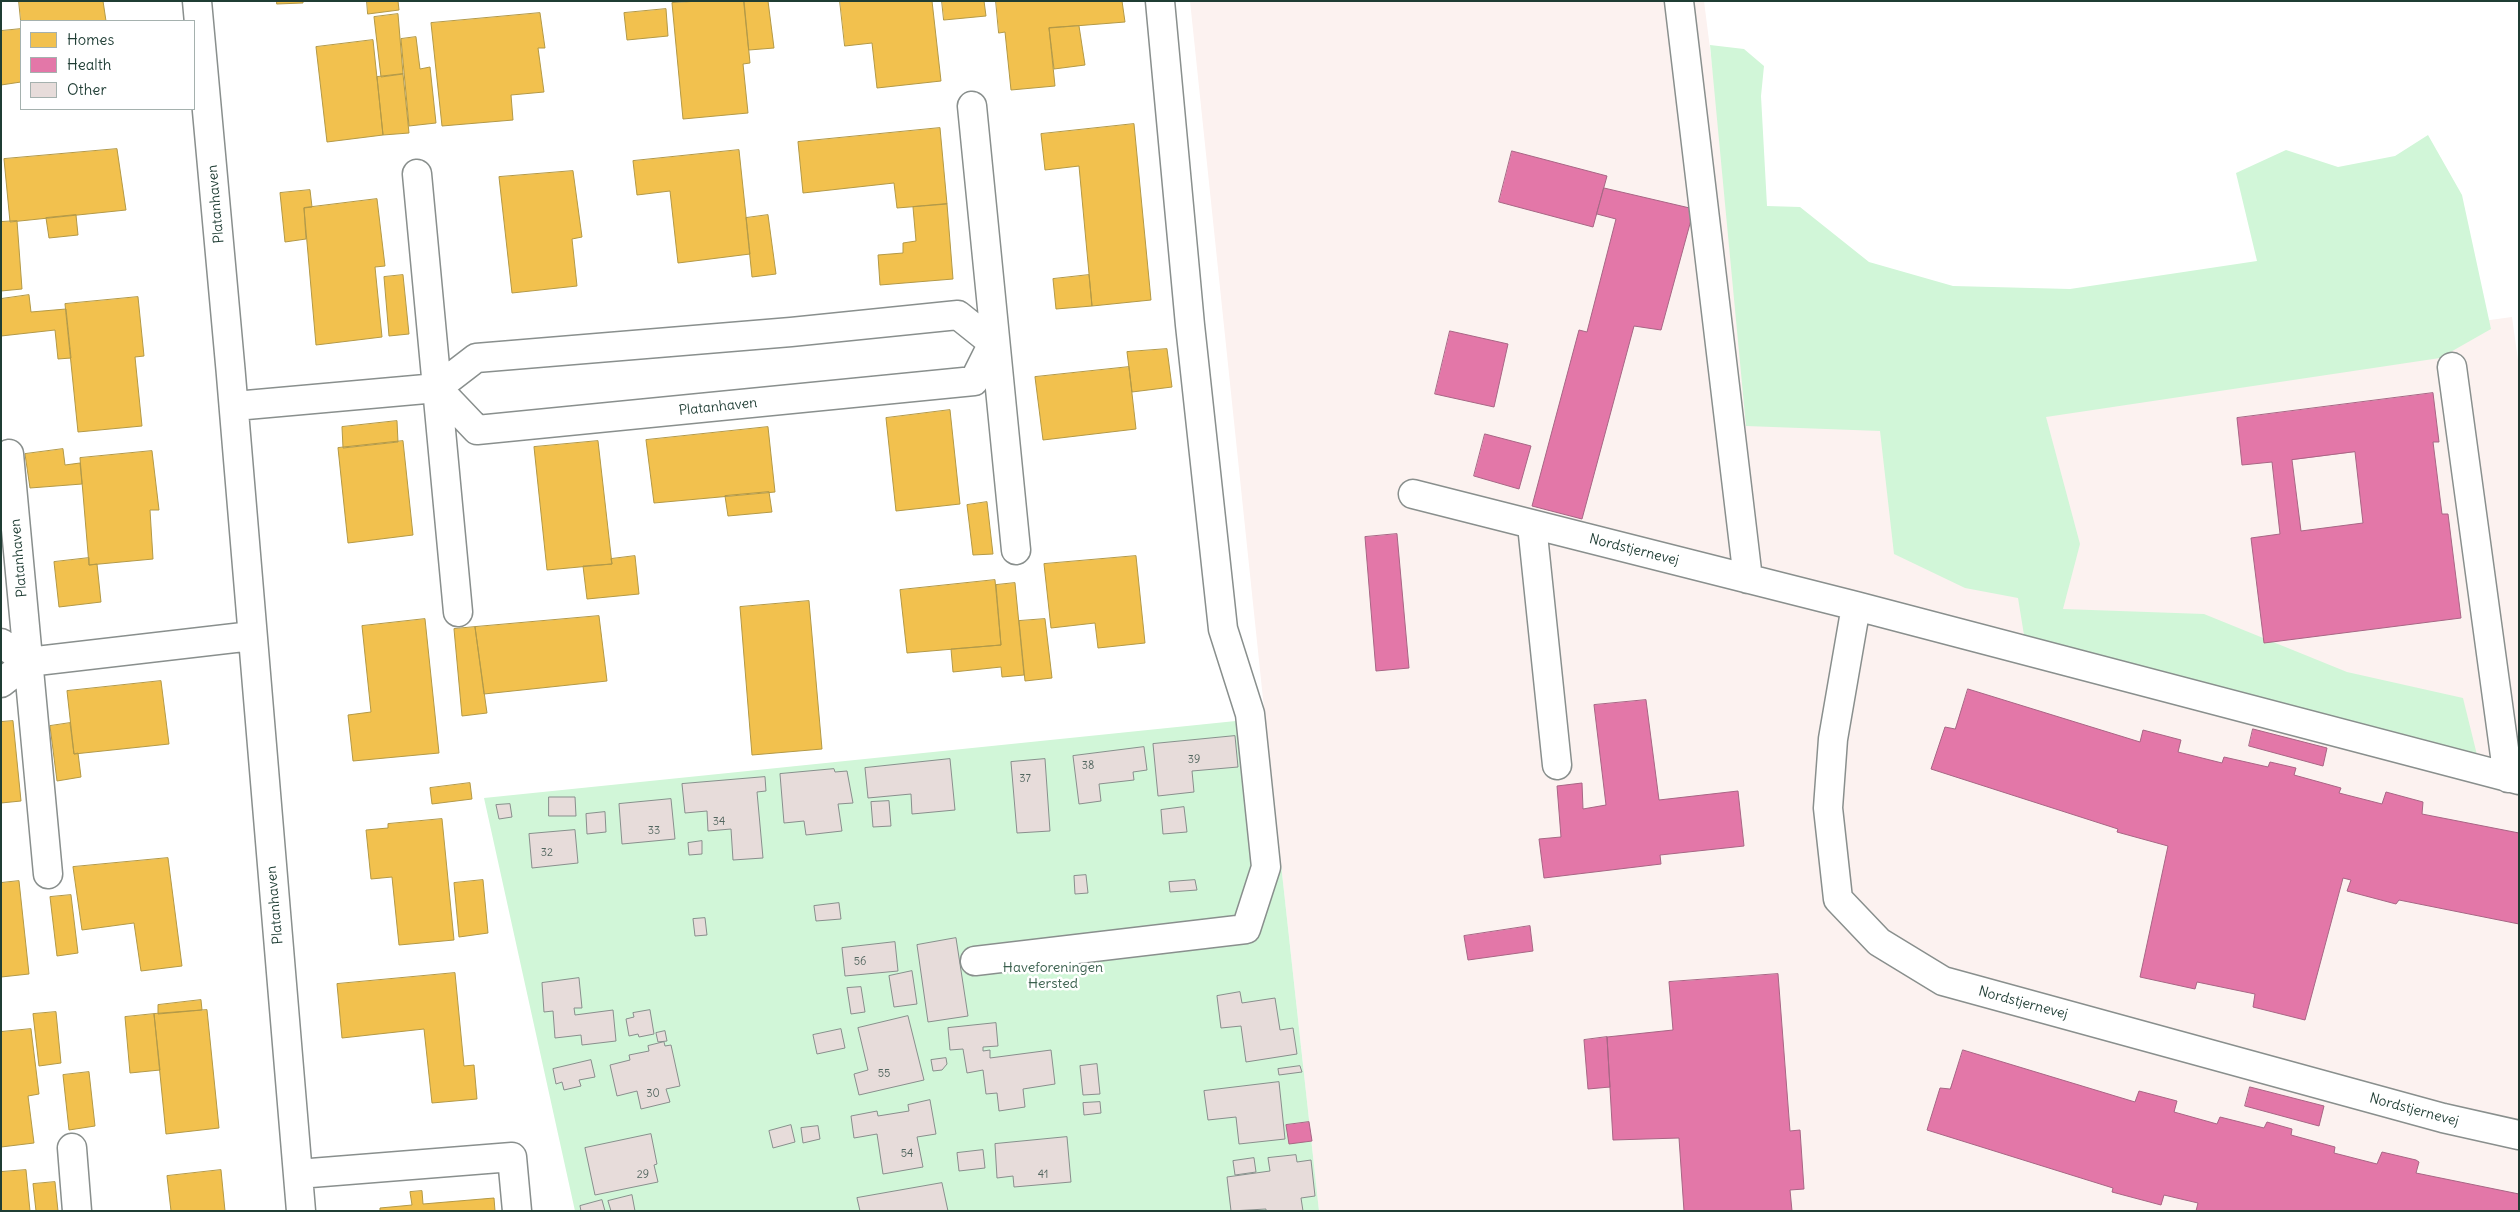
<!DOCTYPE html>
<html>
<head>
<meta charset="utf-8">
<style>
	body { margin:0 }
	#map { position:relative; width:2520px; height:1212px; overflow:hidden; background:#fff; font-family:Delius,sans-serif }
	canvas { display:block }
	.frame { position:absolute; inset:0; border:2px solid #1f3d34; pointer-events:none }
	.legend { position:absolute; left:20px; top:20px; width:175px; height:90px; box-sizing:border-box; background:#fff; border:1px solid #a5b1ae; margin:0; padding:6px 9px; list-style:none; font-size:15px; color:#1f3d34 }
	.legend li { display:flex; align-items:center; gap:10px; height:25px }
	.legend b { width:25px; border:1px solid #a5b1ae }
</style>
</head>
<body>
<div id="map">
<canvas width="2520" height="1212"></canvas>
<div class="frame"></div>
<ul class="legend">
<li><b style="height:14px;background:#f2c14e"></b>Homes</li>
<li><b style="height:14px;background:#e377a8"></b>Health</li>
<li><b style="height:14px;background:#e7dcda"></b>Other</li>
</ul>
</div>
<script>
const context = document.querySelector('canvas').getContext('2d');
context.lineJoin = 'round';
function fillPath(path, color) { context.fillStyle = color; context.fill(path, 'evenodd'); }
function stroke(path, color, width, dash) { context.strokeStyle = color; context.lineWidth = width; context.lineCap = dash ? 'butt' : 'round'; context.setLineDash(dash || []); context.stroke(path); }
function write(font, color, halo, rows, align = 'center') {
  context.font = font + ' Delius,sans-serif'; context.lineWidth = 5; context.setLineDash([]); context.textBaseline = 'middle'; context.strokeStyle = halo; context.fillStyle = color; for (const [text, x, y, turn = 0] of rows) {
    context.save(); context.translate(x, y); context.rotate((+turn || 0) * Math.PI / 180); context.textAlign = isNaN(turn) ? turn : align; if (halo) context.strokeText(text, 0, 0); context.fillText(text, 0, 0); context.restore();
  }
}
const built = new Path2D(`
	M1190,1H1704L1757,419L2512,317L2519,367V1211H1319L1265,718Z`);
const green = new Path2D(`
	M1710,45L1744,49L1764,66L1761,96L1767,206L1800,207L1869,262L1953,286L2070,289L2257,261L2236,173L2286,150L2338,167L2395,156L2428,135L2462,195L2491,329L2440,358L2046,417L2080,544L2063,609L2204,614L2347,672L2463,698L2477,755L2024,635L2018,598L1965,588L1894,554L1880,431L1746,426Z
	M1265,718L1319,1211H575L484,798Z`);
const homes = new Path2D(`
	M19,1H103L106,21H21Z
	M277,1H303V3L277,4Z
	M367,1H398L399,10L368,14Z
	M700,1H744L750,63L743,64L748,113L683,119L672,3Z
	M744,1H768L774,48L749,50Z
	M840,1H932L941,81L877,88L872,43L845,46Z
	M942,1H984L986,16L944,20Z
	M996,1H1122L1125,22L1049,28L1055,86L1011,90L1005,32L999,33Z
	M666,9L668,36L627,40L624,13Z
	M540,13L545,48H538L544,92L511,95L513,120L442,126L431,23Z
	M398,14L403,74L381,77L374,17Z
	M1079,26L1085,65L1054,69L1049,28Z
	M21,29V82L1,85V31Z
	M416,37L420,69L430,67L436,123L409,126L401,39Z
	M373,40L383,135L327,142L316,47Z
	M403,74L409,133L383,135L377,77Z
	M1134,124L1151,300L1092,306L1079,166L1045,170L1041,134Z
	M940,128L947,204L897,208L894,183L803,193L798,142Z
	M117,149L126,210L10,222L4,159Z
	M739,150L750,254L678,263L670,191L637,195L633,161Z
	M573,171L582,237L572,239L577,286L512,293L499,177Z
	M310,190L312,207L304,208L306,239L285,242L280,193Z
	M377,199L385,266L375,267L382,337L316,345L304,208Z
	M947,204L953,279L880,285L878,255L903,253V243L916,241L913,207Z
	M76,215L78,235L49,238L46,218Z
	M768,215L776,274L752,277L746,218Z
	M17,221L22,289L1,291V222Z
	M403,275L409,334L389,336L384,277Z
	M1089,275L1092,306L1056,309L1053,279Z
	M29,295L31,312L66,309L71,358L58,359L55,330L1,336V299Z
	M138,297L144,356L135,357L142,426L78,432L65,304Z
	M1167,349L1172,387L1132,392L1127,352Z
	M1129,367L1136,429L1043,440L1035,377Z
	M950,410L960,504L896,511L886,418Z
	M397,421L398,442L343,448L342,427Z
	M768,427L775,492L654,503L646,440Z
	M403,441L413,535L348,543L338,448Z
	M598,441L612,564L547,570L534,447Z
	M63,449L65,465L80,463L82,484L30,488L25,454Z
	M152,451L159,510H150L153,559L89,565L80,458Z
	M769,492L772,512L728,516L725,496Z
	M987,502L993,554L973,555L967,505Z
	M635,556L639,594L587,599L583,566L612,564L611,559Z
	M1136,556L1145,643L1098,648L1095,623L1051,628L1044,564Z
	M89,558V565L97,564L101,602L59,607L54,562Z
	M995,580L1001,645L907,653L900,590Z
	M1015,583L1024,675L1002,677L1001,667L953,672L951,649L1001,645L996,585Z
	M809,601L822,749L752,755L740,607Z
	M599,616L607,681L484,694L475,627Z
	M425,619L439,753L353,761L348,715L371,712L362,626Z
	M1045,619L1052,678L1025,681L1019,621Z
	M475,627L487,713L462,716L454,629Z
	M161,681L169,744L74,754L67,691Z
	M13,721L21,801L1,803V722Z
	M70,723L74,754L78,753L81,777L57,781L50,726Z
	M470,783L472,799L432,804L430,788Z
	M442,819L454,940L399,945L392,877L371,879L366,830L388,828V824Z
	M168,858L182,966L141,971L134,923L82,930L73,867Z
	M483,880L488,933L459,937L454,883Z
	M19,881L29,974L1,977V883Z
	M71,895L78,953L57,956L50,897Z
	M455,973L464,1066L474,1065L477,1099L432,1103L424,1029L342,1038L337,984Z
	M201,1000L202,1010L158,1014V1005Z
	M207,1010L219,1128L166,1134L154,1014Z
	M56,1012L61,1063L39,1066L33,1014Z
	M154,1014L160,1070L130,1073L125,1017Z
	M31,1029L39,1094L28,1096L34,1143L1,1147V1032Z
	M89,1072L95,1126L69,1130L63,1075Z
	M26,1170L30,1211H1V1172Z
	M221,1170L225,1211H171L167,1176Z
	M55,1182L58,1211H36L33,1184Z
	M422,1191L423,1204L494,1198L495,1211H380V1208L412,1205L410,1192Z`);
const health = new Path2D(`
	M1512,151L1607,176L1593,227L1499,202Z
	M1604,188L1694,209L1661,330L1634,326L1582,519L1532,506L1579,330L1587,332L1616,219L1597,214Z
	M1450,331L1508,344L1494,407L1435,394Z
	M2433,393L2439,442H2433L2442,514H2448L2461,618L2264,643L2251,538L2280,534L2272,462L2242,465L2237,418ZM2355,452L2363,523L2301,531L2292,460Z
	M1485,434L1531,446L1519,489L1474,476Z
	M1397,534L1409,668L1376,671L1365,537Z
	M1968,689L2140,742L2143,730L2181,740L2178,752L2222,763L2224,757L2268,767L2270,762L2296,768L2294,775L2341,788L2339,793L2382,804L2386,792L2423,802L2422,814L2519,833V924L2399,900L2396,904L2347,891L2351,880L2343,878L2305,1020L2253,1007L2255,994L2197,982L2195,989L2140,977L2168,846L2117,832L2118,829L1931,769L1945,727L1955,729Z
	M1646,700L1659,800L1738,791L1744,846L1660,855L1661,864L1544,878L1539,839L1561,837L1557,786L1582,783L1583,809L1606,805L1594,705Z
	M2253,729L2327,748L2323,766L2249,746Z
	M1530,926L1533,951L1468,960L1464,936Z
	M1778,974L1790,1131L1800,1130L1804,1189L1790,1190L1792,1211H1684L1679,1138L1613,1140L1607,1037L1673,1030L1669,982Z
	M1607,1037L1610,1087L1588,1089L1584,1040Z
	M1963,1050L2135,1102L2139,1091L2177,1101L2174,1112L2217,1124L2220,1117L2264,1128L2267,1122L2292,1129L2291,1135L2335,1147L2334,1153L2377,1164L2382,1152L2416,1160L2419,1162L2416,1173L2519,1194V1211H2196L2198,1203L2164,1195L2161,1205L2112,1192L2113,1188L1927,1130L1940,1088L1950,1089Z
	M2250,1087L2324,1106L2319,1126L2245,1106Z
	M1309,1122L1312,1141L1289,1144L1286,1125Z`);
const building = new Path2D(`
	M1235,736L1238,767L1192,771L1194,792L1158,796L1153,744Z
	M1144,747L1147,770L1133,772L1134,780L1099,784L1101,801L1079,804L1073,756Z
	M950,759L955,810L912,814L911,794L868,798L865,768Z
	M1045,759L1050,831L1017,833L1011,762Z
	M834,769L835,772L847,771L853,803L838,804L842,831L806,835L804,821L784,823L780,774Z
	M765,777L766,791L757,792L763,858L733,860L731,829L708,831L707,811L685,813L682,784Z
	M549,797H575L576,816H549Z
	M671,799L675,839L622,844L619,804Z
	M889,801L891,826L873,827L871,802Z
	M510,804L512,817L499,819L496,805Z
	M1184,807L1187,832L1163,834L1161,810Z
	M605,812L606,832L587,834L586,814Z
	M575,830L578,863L532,868L529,834Z
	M702,841V854L689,855L688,843Z
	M1086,875L1088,893L1075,894L1074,876Z
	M1195,880L1197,890L1170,892L1169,882Z
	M839,903L841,919L816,921L814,906Z
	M705,918L707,935L695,936L693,919Z
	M956,938L968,1016L928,1022L917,945Z
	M895,942L898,971L845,976L842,948Z
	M912,971L917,1004L894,1007L889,976Z
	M579,978L582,1008H574L575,1015L613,1010L616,1041L582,1045L581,1035L555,1038L553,1011L544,1012L542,983Z
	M861,987L865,1012L851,1014L847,988Z
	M1240,992L1242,1003L1275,998L1280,1030L1293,1028L1297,1054L1246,1062L1241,1026L1221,1028L1217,996Z
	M650,1010L654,1034L639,1037L638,1034L629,1036L626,1019L634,1017L633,1013Z
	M908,1016L924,1080L859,1095L854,1074L868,1070L858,1028Z
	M996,1023L998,1046L983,1047V1051L990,1050V1058L1051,1050L1055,1084L1023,1089L1025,1107L999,1111L997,1093L986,1094L983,1070L967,1073L963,1049L950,1050L948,1028Z
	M841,1029L845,1048L817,1054L813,1035Z
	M665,1031L667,1041L658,1042L656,1033Z
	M664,1042L665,1046L671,1045L680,1086L666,1089L670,1102L641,1109L637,1091L617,1096L610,1065L630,1060L629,1055L649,1051L648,1046Z
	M946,1058L947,1064L942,1070L933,1071L931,1060Z
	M591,1060L595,1077L579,1080L581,1086L564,1090L562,1082L556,1084L553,1069Z
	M1097,1064L1100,1094L1083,1095L1080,1066Z
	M1300,1066L1302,1072L1279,1075L1278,1069Z
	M1279,1082L1285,1139L1239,1144L1236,1117L1208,1120L1204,1091Z
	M930,1100L936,1134L917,1137L923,1167L883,1174L877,1134L854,1138L851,1116L877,1111L878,1116L909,1111L908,1105Z
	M1100,1102L1101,1113L1084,1115L1083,1103Z
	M791,1125L795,1142L773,1148L769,1131Z
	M818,1126L820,1139L803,1143L801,1128Z
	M651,1134L657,1164L654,1165L658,1182L595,1195L585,1148Z
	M1067,1137L1071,1182L1014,1187L1013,1176L997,1178L995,1144Z
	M983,1150L985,1168L959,1171L957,1153Z
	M1296,1155L1297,1162L1311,1160L1315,1196L1301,1198L1303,1211H1266V1209L1231,1211L1227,1177L1270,1171L1268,1158Z
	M1254,1158L1256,1172L1235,1175L1233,1161Z
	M942,1183L948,1211H860L857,1198Z
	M632,1195L635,1211H611L608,1201Z
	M602,1200L605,1211H581L580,1206Z`);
const minor = new Path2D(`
	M197,1C235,404 268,807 301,1211
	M1679,1L1748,579
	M972,106L1016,550
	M417,174L458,612
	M2452,367L2508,778
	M235,406L437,388L476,358L791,332L958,315L993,343L974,381L477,430L437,388
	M9,454L48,874
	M1413,494L1856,606L2519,780
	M1532,525L1557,765
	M1856,606L1833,739L1828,808L1838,899L1879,942L1943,981L2443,1118L2519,1135
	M1,643L28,662
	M1,683L28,662L252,636
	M975,961L1246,929L1266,867L1250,714L1223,629L1190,325L1160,1
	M72,1148L77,1211
	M298,1174L512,1157L517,1211`);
const numberNames = [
	["39",1194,760],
	["38",1088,766],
	["37",1025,779],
	["34",719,822],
	["33",654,831],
	["32",547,853],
	["56",860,962],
	["55",884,1074],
	["30",653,1094],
	["54",907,1154],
	["29",643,1175],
	["41",1043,1175]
];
const streetNames = [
	["Platanhaven",216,204,-95],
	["Platanhaven",718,407,-6],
	["Nordstjernevej",1634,550,14],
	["Platanhaven",19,558,-95],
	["Platanhaven",275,905,-95],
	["Nordstjernevej",2023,1003,15],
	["Nordstjernevej",2414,1110,15]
];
const parkNames = [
	["Haveforeningen",1053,968],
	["Hersted",1053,984]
];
fillPath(built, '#fcf2f0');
fillPath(green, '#d1f6d8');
fillPath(homes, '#f2c14e');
stroke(homes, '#b39946', 1);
fillPath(health, '#e377a8');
stroke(health, '#a86685', 1);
fillPath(building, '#e7dcda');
stroke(building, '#898f8d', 1);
stroke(minor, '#898f8d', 31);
stroke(minor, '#fff', 28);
write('11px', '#51655e', null, numberNames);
write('14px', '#1f3d34', '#fff', streetNames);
write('14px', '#3b604e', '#fff', parkNames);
</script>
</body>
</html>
